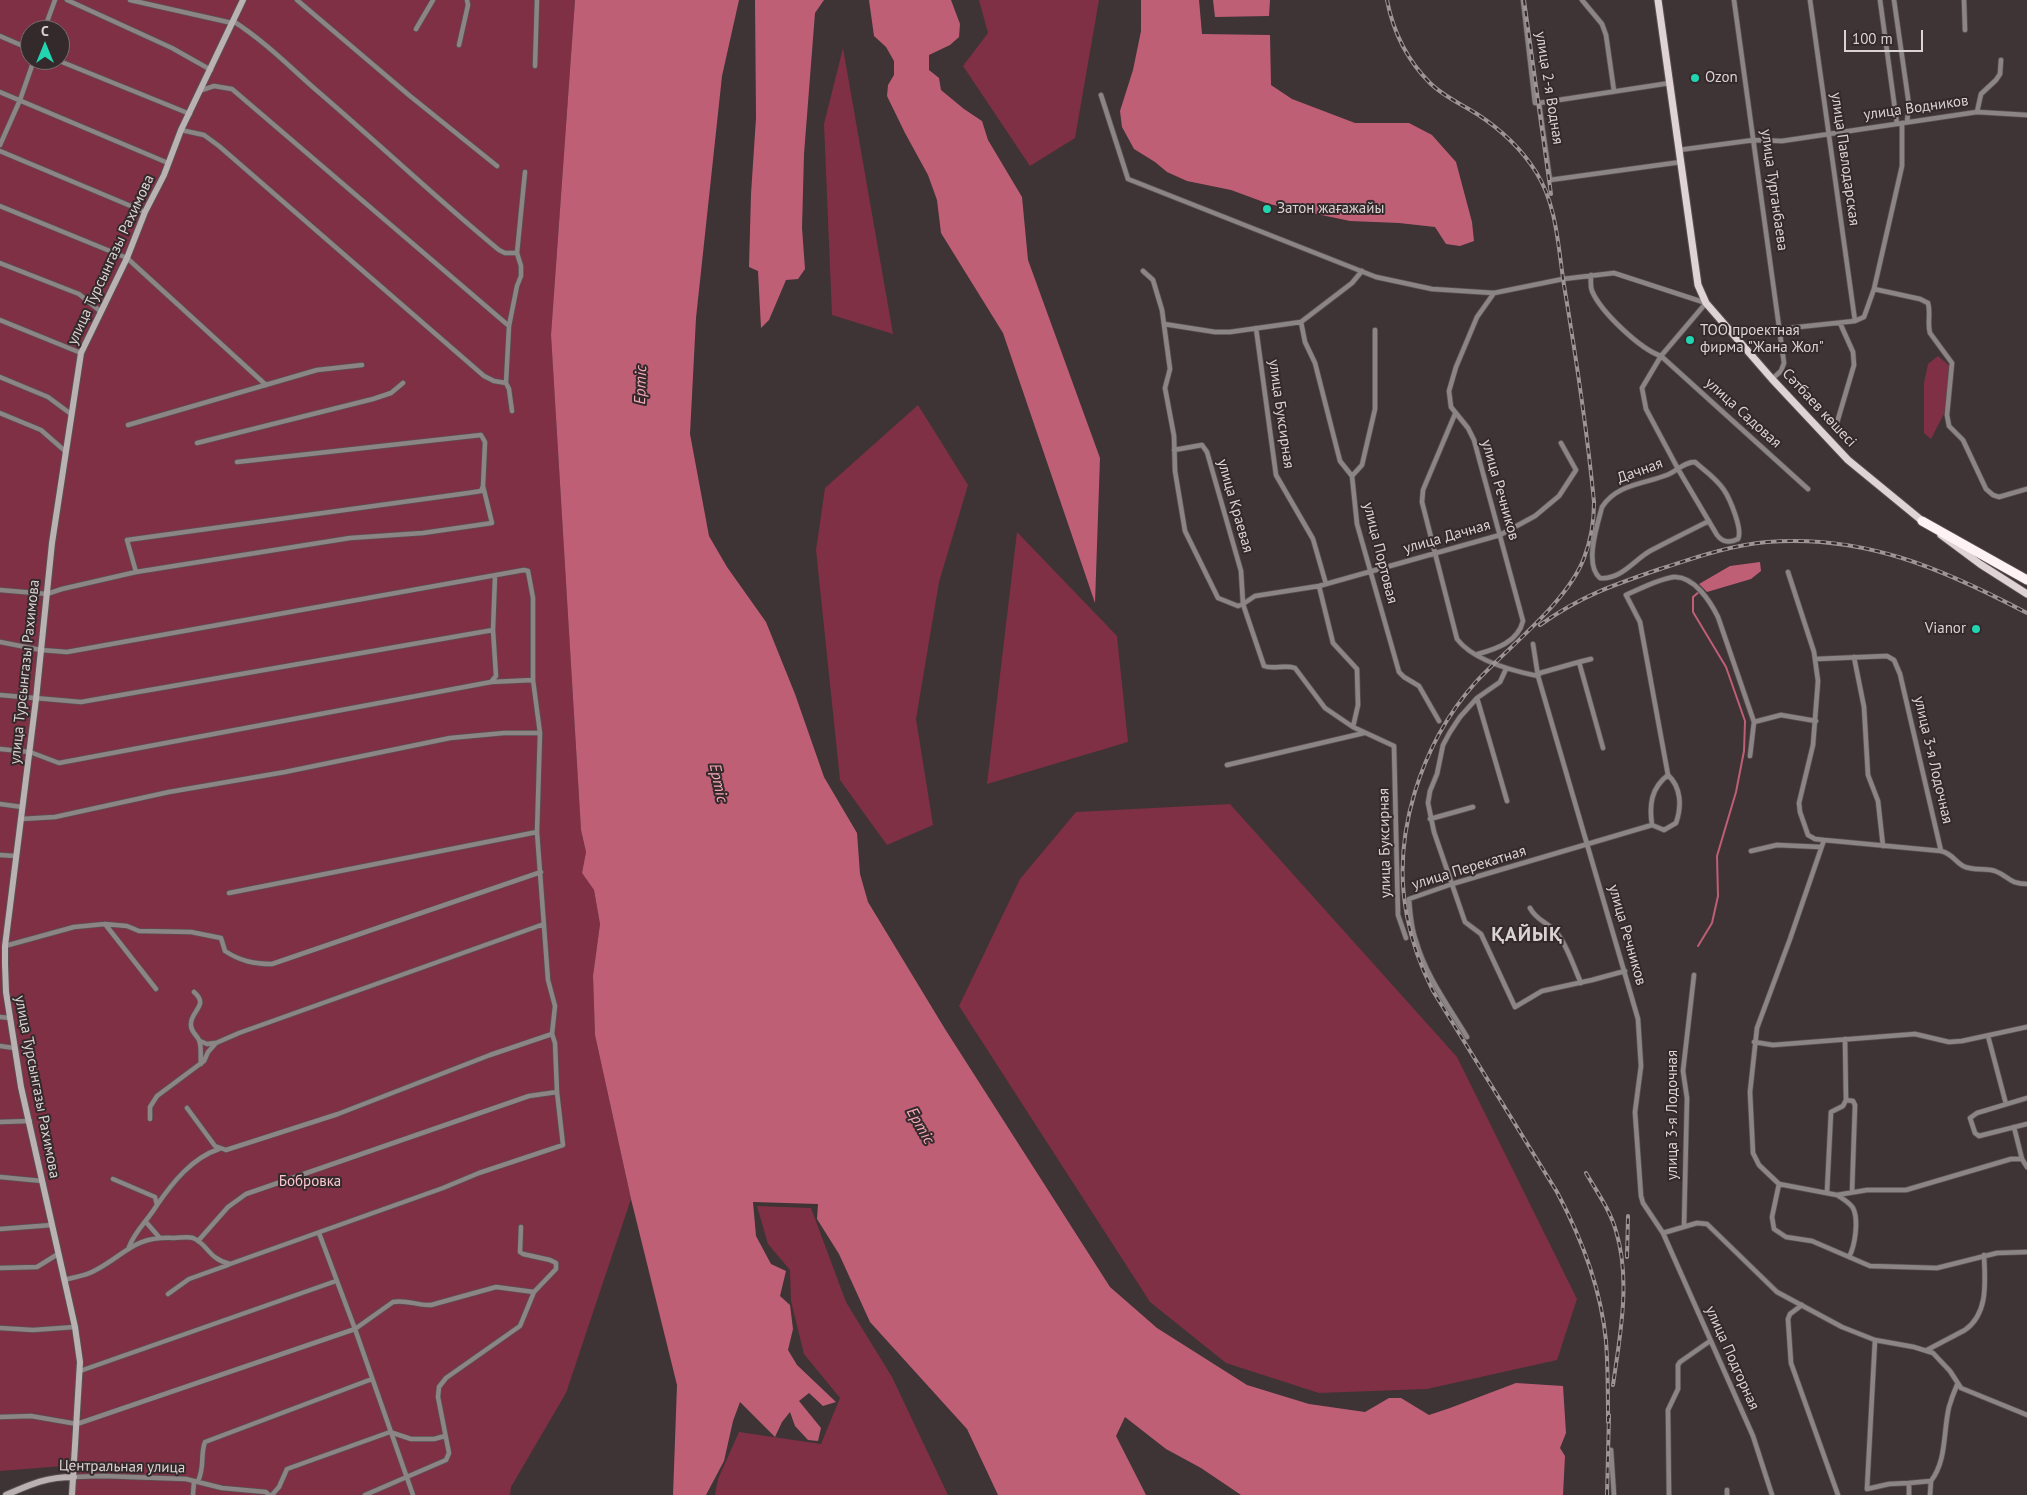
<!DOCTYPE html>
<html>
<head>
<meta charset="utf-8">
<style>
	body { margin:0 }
	#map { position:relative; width:2027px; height:1495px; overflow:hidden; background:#3e3335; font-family:"PT Sans",sans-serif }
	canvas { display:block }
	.north { position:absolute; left:20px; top:20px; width:50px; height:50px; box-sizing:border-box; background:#34292b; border:1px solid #766d6f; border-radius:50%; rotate:0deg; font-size:14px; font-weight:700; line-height:20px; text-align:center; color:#dad3d4 }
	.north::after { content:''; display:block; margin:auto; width:18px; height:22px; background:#20d5b0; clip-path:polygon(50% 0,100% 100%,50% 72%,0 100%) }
	.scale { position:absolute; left:1844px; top:30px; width:79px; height:22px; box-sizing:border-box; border:2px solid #dad3d4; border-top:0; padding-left:6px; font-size:15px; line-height:18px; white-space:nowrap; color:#dad3d4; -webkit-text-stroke:4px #34292b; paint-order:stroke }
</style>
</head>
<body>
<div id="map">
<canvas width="2027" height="1495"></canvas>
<div class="north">С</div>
<div class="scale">100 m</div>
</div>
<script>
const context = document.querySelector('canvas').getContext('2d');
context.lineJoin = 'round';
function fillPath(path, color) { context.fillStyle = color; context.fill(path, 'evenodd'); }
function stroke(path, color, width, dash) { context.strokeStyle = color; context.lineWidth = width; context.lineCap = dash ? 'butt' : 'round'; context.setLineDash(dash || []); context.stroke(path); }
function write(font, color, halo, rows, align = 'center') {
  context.font = font + ' "PT Sans",sans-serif'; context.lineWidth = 4; context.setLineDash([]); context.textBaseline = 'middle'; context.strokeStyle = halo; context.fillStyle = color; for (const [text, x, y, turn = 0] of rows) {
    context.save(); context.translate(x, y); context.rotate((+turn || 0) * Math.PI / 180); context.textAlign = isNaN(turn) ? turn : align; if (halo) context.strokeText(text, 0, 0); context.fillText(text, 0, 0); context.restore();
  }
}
const green = new Path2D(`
	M0,0H575L551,335L581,830L586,852L582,873L594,890L600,924L593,976L595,1035L631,1199L566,1393L511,1487L510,1495H75L76,1465L0,1471ZM30,30H60V60H30Z
	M979,0H1099L1075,138L1030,166L963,66L988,33Z
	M843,48L893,334L832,315L824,124Z
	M1938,356L1951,367L1947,408L1931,439L1924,433V383L1928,364Z
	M918,405L968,485L939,582L916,719L933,825L887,845L840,780L816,550L825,488Z
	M1017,532L1117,636L1128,742L987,784Z
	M1230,804L1457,1057L1577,1299L1557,1360L1427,1389L1319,1393L1226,1363L1150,1302L959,1006L1020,879L1076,812Z
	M757,1206L811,1208L846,1302L892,1377L948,1495H715L718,1479L739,1432L821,1444L840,1398L804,1354L791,1301L790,1270L768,1244Z`);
const water = new Path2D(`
	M575,0H739L722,76L696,318L690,434L709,536L727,567L766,622L795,694L824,777L857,833L860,874L868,902L945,1029L1110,1287L1157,1328L1247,1385L1309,1404L1365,1412L1389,1398H1401L1429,1415L1450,1408L1516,1383L1563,1386L1566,1433L1560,1448L1565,1456L1563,1495H1241L1201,1468L1166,1449L1125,1417L1116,1436L1146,1495H998L967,1429L870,1322L839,1254L817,1219L818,1204L753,1202L756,1236L771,1264L786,1271L780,1296L790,1305L793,1329L788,1350L797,1365L836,1402L823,1406L809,1393L799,1401L821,1428L818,1441L808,1440L795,1426L790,1412L782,1422L775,1437L740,1402L733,1421L724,1461L706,1495H673L677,1385L631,1199L595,1035L593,976L600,924L594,890L582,873L586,852L581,830L551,335Z
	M755,0H824L815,13L804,154L802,228L805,269L798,279L786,280L769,320L761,328L758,271L749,267L751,194L756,118Z
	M869,0H951L960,24L959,37L950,45L929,55V70L939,78L941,90L964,109L982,121L988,140L1022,197L1028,260L1100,458L1095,603L1003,333L941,233L937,200L928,175L905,133L887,96L888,85L894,75V61L886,47L874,36Z
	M1141,0H1199L1202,34L1270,35L1271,85L1292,99L1355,123H1409L1432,135L1456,162L1472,222L1474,241L1460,246L1446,244L1435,227L1399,223L1350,221L1269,204L1231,190L1187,181L1167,172L1155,162L1134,149L1122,127L1120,111L1133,70L1141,31Z
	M1213,0H1270L1269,16L1215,17Z
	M1760,562L1761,571L1751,579L1707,592L1699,584L1730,566Z`);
const stream = new Path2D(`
	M1698,946L1712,923L1718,896L1717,856L1736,792L1744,751L1745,721L1726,667L1693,612V597L1700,591`);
const street = new Path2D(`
	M67,0L172,48L211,70
	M130,0L232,23
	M297,0L410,96L497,166
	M1523,0L1535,103H1539L1550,180L1681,162
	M1582,0L1602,24L1606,35L1614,91
	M1734,0L1784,363L1781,371L1772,379
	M1810,0L1855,321
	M1880,0L1897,124
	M1894,0L1909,105L1907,122
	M1964,0L1965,30
	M416,29L433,0
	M44,30L55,0
	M0,36L30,49
	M459,45L468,5L467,0
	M57,60L190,114
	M535,66L537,0
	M202,90L214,86L232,89L509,326
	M0,92L168,163
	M1101,95L1128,179L1376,277L1432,289L1494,293L1563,279L1614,273L1706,303L1661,356L1642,388L1646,409L1678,469L1717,535C1723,543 1730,543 1738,539C1743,530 1730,499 1724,490C1717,479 1705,471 1695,462C1684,462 1677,471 1667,475C1644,484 1617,484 1602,507C1597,526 1584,565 1600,578C1621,580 1634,560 1650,551C1669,541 1689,531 1709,521
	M1539,103L1670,83
	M1977,112L1981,94L1996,80L2000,74L2001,60
	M181,130L204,135L219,146L484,376L494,381L506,383L509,326L517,286L521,276V266L517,253H505L499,250C436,198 377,142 315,89C289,66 263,40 233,21
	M0,145L20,100L34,60
	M1679,150L1754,140L1782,141L1977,112L2027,115
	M0,151L145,212
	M0,206L127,258L266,385
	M517,253L525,172
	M0,263L79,294L100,311
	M1143,271L1153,280L1162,310L1170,369L1165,388L1174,436L1175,471L1185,531L1218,598L1238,606L1243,604L1264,666C1274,670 1285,664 1295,668L1325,708L1353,727L1394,746L1398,915L1406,938
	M1591,275C1591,280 1590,286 1592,291C1601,312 1640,349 1661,356L1808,489
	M1874,289L1920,299L1928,303C1931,313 1927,323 1930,333L1952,363L1947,415L1949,426L1963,440L1986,489L1993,495L1999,497L2027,489
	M0,320L81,353
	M1301,322L1305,342L1315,363L1340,461L1352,476L1357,524L1399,672L1404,677L1419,686L1439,721
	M1164,324L1215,332H1230L1301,322L1352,283L1362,271
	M1256,328L1276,475L1313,539L1326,584
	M1733,334L1855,321L1864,317L1874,289L1902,166V123
	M0,377L48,397L71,414
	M506,383L509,389L512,411
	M0,413L41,430L65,451
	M1455,414L1423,490L1422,502L1457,639C1473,660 1513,671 1538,676L1638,1019L1641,1066L1635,1112L1641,1196L1643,1203L1663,1233L1753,1436L1772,1495
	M128,425L317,370L362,365
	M1836,426L1854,365L1853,352L1840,323
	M197,443L373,399L391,393L403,383
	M1174,450L1202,445L1207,452L1241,571L1243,604
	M1352,476L1362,465L1375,409V330
	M136,572L127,540L468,493L481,491L483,486
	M1788,572L1814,652L1818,681L1813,745L1799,803L1800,812L1808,835L1815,839L1824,840L1790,939L1757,1028L1750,1092L1753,1153L1759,1165L1779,1184L1772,1217L1774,1229L1786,1237L1812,1241L1870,1266L1937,1268L1997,1253L2027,1252
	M1319,586L1333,643L1357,669L1358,705L1353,727
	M0,590L47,594L62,589L136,572L350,538L423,533L492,523L483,486L485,442L481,435L237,462
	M1243,604L1255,596L1319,586L1500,535L1535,516L1559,496L1576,470L1561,443
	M0,642L41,650L67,652L524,570L528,571L533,598V680L540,733L537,832L229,893
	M1533,644L1538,676L1540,673L1579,662L1603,748
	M1478,654C1496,649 1518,642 1523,621L1474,440L1468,428L1451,407L1449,391L1456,367L1477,317L1494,293
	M1854,657L1864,707L1868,775L1878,801L1883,846
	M1816,659L1887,656L1894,660L1900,674L1941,851
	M1579,662L1591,659
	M1506,669L1500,682L1477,698L1460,717L1450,732L1443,745L1437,774L1430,791L1428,803L1434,832L1465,922L1481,934L1515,1007L1542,991L1592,980L1625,971
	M491,682L496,676L493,630L495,576
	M0,695L81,702L493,630
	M1477,698L1507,801
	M1754,722L1781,715L1816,721
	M0,749L30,752L59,763L491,682L533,680
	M1227,765L1364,733
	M1668,775L1640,622L1626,595C1640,589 1658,579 1674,577C1694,576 1710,601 1718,617L1754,722L1750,756
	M1668,775C1681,787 1682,806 1676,823L1664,830L1652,825C1649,805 1651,788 1668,775Z
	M0,804L22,807
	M21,819L55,817L169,792L285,772L450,738L504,733H540
	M1430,819L1473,807
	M1824,840L1941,851C1953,854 1954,861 1963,866C1973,871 1985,868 1995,871C2009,876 2009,884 2027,884
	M1751,851L1777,845L1821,847
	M0,855L16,856
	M1530,908C1536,920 1547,922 1556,932C1567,944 1574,968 1581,983
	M105,924L156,989
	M5,946L74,927L105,924L127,926L139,931L191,932L221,938L225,951C240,961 254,964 272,964L541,872
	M194,992C209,1005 192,1010 191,1023C190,1031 196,1034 199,1040C202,1047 200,1057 201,1064
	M0,1017L10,1018
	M1988,1036L2006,1104
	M1467,1037C1449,1007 1426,976 1416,941C1411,928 1410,913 1409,899L1452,884L1652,825
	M200,1041L207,1044L215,1043
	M1754,1042L1773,1045L1915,1034L1949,1042L1962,1041L2027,1027
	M0,1046L14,1048
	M2027,1098L1977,1113L1970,1118L1975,1133L1979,1136L2027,1124
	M1846,1100L1853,1101L1855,1105L1852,1192
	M187,1108L215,1146L226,1150L338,1114L490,1055L552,1034
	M150,1119V1107L157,1096L204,1061L208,1052L216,1043L239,1033L544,924
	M0,1122L30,1121
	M2014,1127L2022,1159
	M0,1177L42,1181
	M113,1179L155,1197L157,1205C148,1220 135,1231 129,1247
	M1779,1184L1837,1195L1867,1190H1906L2011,1159H2022L2027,1167
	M1827,1192L1831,1112L1843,1106L1846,1100L1845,1039
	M1837,1195C1843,1199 1849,1202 1853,1208C1859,1220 1855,1246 1849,1257
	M157,1205C173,1182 192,1158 219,1149
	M146,1222L159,1237
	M1684,1227L1687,1098L1683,1071L1694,975
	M0,1229L52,1225
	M319,1233L355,1329L413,1495
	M1663,1233L1697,1223L1707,1224L1777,1292L1842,1327L1875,1340L1914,1347L1933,1353L1950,1371L1961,1388L2027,1415
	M198,1241L228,1207L246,1194L529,1096L557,1092
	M0,1268L37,1267L58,1254
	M64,1280C74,1277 85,1276 94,1271C126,1255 132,1236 174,1238C180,1238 187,1236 193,1238C208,1244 208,1259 230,1264L443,1188L479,1173L563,1145L557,1092L555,1043L552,1034L555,1006L548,980L537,832
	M168,1294L189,1279L228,1265
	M1802,1305L1790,1314L1788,1319L1791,1363L1838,1495
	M0,1328L33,1330L75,1327
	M1875,1340L1867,1489L1889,1484L1909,1483V1495
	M1927,1350L1965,1330C1989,1313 1985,1281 1984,1255
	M80,1371L336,1281
	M0,1417L31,1416L77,1424L355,1329L393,1302C407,1299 417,1306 431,1305L496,1287L534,1292
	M1611,1450L1614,1495
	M74,1477L102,1476L186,1479L222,1488L266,1492L269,1495
	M198,1481C205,1467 200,1455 205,1442L372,1379
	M1909,1483L1931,1481C1947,1460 1943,1432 1949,1407C1951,1400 1954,1392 1957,1385
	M193,1495L194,1481
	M272,1495L279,1487L287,1469L390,1432L411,1439H434L445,1436
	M365,1495L446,1460L449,1453L438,1397L439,1387L446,1378L520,1326L534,1292L556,1269V1263L550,1260L523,1254L520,1252L521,1227
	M1669,1495L1668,1410L1678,1389V1365L1680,1362L1710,1341
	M1727,1495V1490
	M1930,1495L1931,1481`);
const secondary = new Path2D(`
	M6,1495C31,1484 46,1477 74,1477
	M72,1495L80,1362L75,1327L21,1087L6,992L5,964V946L36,699L52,543L81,353L127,258L145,212L164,175L181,130L243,0`);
const primary = new Path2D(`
	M1658,0L1698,285L1706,303L1772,379L1848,460L1926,524
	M1941,535L1980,564L2027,594`);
const highway = new Path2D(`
	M1922,521L2027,580`);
const rail = new Path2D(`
	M1387,0C1393,31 1407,60 1430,83C1443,96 1461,104 1477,114C1500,129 1521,148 1536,172C1557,205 1558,247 1564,285C1576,357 1587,429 1594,502C1594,521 1591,540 1584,558C1567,603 1508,647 1475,683C1421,744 1391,836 1407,916C1412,943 1421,967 1433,991L1557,1192C1582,1239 1601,1288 1606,1341C1608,1368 1608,1395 1608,1422
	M1524,0L1551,194
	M1540,625C1581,596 1613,585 1660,569C1694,558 1731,545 1767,542C1864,534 1943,569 2027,613
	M1586,1173C1597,1192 1610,1210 1616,1231C1631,1280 1620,1336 1613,1385
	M1627,1257L1628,1216
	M1607,1495L1609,1415`);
const markers = [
	[1695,78,5,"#20d5b0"],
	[1267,209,5,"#20d5b0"],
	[1690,340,5,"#20d5b0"],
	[1976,629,5,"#20d5b0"]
];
const poiNames = [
	["Ozon",1705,78],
	["Затон жағажайы",1277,209],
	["ТОО проектная",1700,331],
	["фирма \"Жана Жол\"",1700,348],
	["Vianor",1966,629,"right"]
];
const streetNames = [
	["улица 2-я Водная",1549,88,81],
	["улица Водников",1916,108,-8],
	["улица Павлодарская",1845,159,82],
	["улица Турганбаева",1774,190,82],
	["улица Турсынгазы Рахимова",111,260,-65],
	["Сәтбаев көшесі",1819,408,47],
	["улица Садовая",1743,413,42],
	["улица Буксирная",1281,414,82],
	["Дачная",1640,471,-20],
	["улица Речников",1500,490,74],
	["улица Краевая",1235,506,74],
	["улица Дачная",1447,537,-16],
	["улица Портовая",1380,553,76],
	["улица Турсынгазы Рахимова",25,672,-84],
	["улица 3-я Лодочная",1933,760,77],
	["улица Буксирная",1385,843,-91],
	["улица Перекатная",1469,868,-17],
	["улица Речников",1627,935,74],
	["улица Турсынгазы Рахимова",37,1087,79],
	["улица 3-я Лодочная",1673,1115,-90],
	["улица Подгорная",1732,1358,66],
	["Центральная улица",122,1467,1]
];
const parkNames = [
	["Бобровка",310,1182]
];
const waterNames = [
	["Ертіс",641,385,-88],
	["Ертіс",718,783,78],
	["Ертіс",920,1126,60]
];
const districtNames = [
	["ҚАЙЫҚ",1527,935]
];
fillPath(green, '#7f3045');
fillPath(water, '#bf5f76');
stroke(stream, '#bf5f76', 2);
stroke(street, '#5a5052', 6);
stroke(secondary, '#5a5052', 8);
stroke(primary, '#5a5052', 9);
stroke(highway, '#5a5052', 11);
stroke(street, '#8b8586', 4.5);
stroke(secondary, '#bab1b2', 6);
stroke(primary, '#dfd3d5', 7);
stroke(highway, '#fef2f4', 9);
stroke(rail, '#9c9495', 4);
stroke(rail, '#34292b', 2, [5.5]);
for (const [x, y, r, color] of markers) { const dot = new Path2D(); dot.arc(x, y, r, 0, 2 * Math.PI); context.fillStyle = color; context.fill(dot); stroke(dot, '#34292b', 2); }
write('15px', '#dad3d4', '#34292b', poiNames, 'left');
write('15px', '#dad3d4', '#34292b', streetNames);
write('15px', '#fbc6cf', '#34292b', parkNames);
write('italic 16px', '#f6a9b8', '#34292b', waterNames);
context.letterSpacing = '1px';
write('bold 20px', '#dad3d4', '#34292b', districtNames);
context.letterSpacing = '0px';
</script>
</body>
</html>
